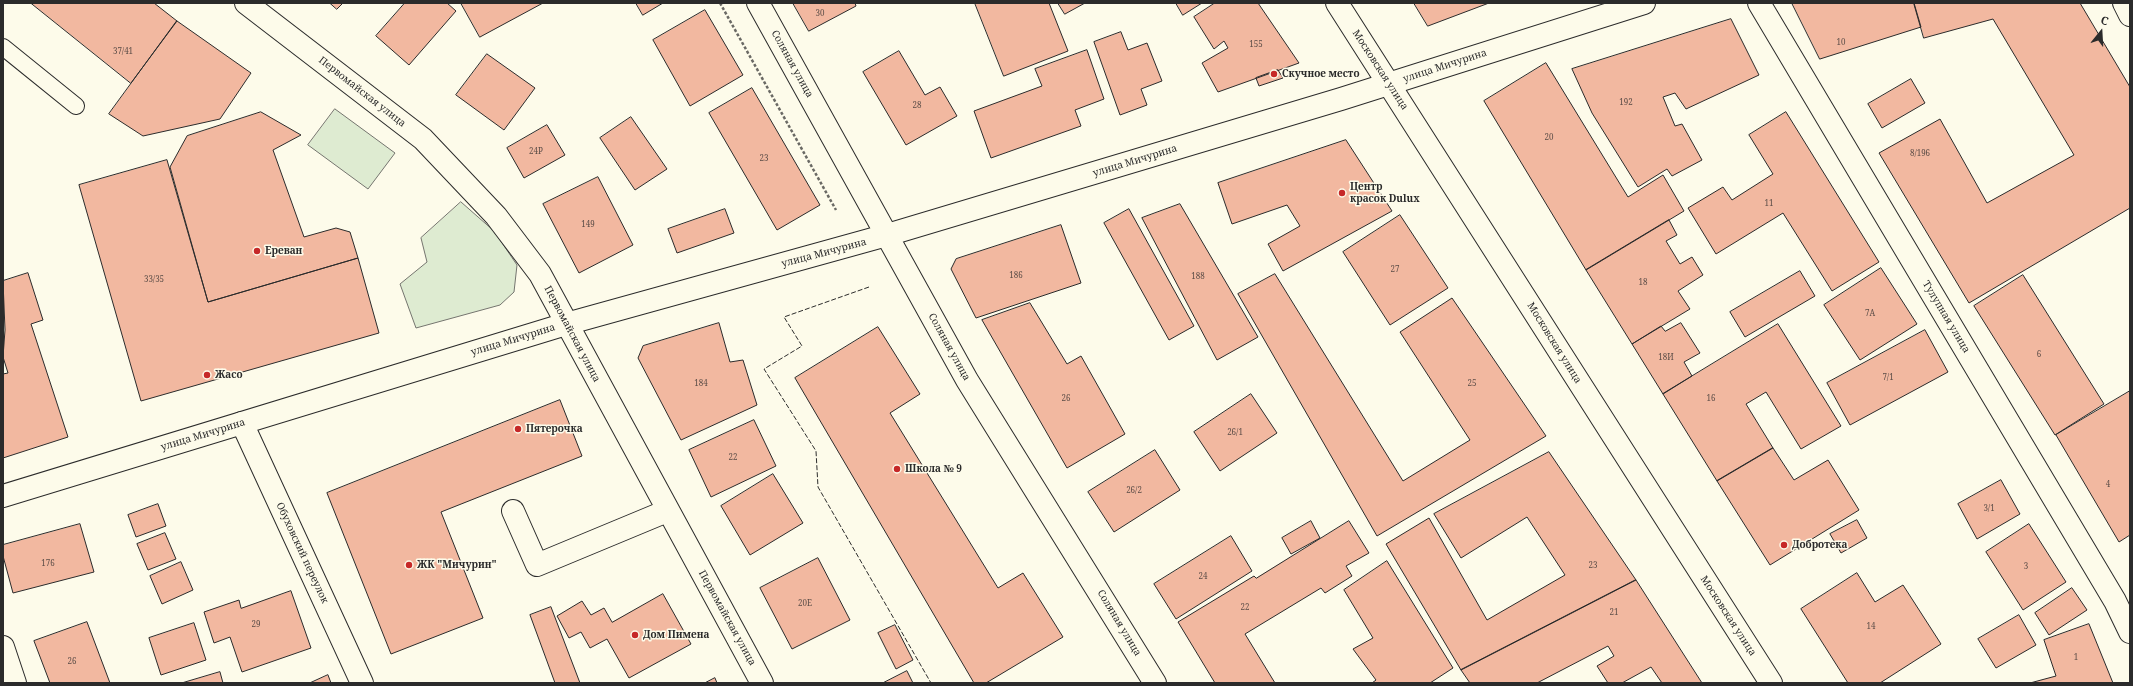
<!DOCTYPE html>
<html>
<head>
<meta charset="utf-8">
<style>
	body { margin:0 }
	#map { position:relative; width:2133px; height:686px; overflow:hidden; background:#fdfbea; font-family:"Noto Serif",serif }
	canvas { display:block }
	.frame { position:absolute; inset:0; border:4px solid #2b2b2b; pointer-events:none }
	.north { position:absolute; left:2081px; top:12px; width:40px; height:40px; -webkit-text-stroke:3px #fdfbea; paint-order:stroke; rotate:18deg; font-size:11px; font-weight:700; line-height:16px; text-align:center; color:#2b2b2b }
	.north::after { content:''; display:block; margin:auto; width:14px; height:18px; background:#2b2b2b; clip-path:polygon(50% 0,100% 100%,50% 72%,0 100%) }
</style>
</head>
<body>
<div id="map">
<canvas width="2133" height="686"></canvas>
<div class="frame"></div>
<div class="north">С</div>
</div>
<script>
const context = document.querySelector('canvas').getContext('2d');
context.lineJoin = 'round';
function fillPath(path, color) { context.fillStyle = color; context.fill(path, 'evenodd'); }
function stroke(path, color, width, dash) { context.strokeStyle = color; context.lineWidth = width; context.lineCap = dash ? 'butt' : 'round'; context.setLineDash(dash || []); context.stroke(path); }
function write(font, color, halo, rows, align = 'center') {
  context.font = font + ' "Noto Serif",serif'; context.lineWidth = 3; context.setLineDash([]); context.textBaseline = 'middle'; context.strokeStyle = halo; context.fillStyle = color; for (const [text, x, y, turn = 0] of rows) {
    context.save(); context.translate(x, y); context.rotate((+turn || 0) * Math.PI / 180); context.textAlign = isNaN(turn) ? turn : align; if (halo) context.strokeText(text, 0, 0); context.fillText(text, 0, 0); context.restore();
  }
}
const green = new Path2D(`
	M335,109L395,153L368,189L308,145Z
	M461,202L494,231L517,265L514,292L500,305L416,328L400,284L427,262L421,238Z`);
const building = new Path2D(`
	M31,3H154L177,21L131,83Z
	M330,3H343L337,9Z
	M405,3H447L456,11L409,65L376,36Z
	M461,3H543L480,37Z
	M636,3H663L643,15Z
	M793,3H855L856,6L809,31Z
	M975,3H1049L1068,51L1004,76Z
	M1058,3H1085L1065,14Z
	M1176,3H1202L1183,15Z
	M1215,3H1258L1299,63L1218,92L1202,63L1228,48L1224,41L1214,49L1194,17Z
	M1414,3H1489L1428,26Z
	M1792,3H1914L1921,27L1820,59Z
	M1914,3H2080L2130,87V208L1969,303L1879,153L1940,119L1987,203L2074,155L1993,19L1924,38Z
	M705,10L743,75L690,106L653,40Z
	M1731,19L1759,75L1686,109L1675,93L1663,97L1675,126L1682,124L1702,160L1672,176L1667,169L1638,187L1592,113L1572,69Z
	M177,21L251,73L220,119L143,136L109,114Z
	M1121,32L1128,50L1147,43L1162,81L1141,89L1147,105L1120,115L1094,42Z
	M1087,50L1104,99L1075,110L1081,126L991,158L974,111L1042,86L1035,69Z
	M899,51L925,95L940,87L957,116L906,145L863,72Z
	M487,54L535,88L504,130L456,95Z
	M1546,63L1628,197L1663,175L1684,211L1586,270L1484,101Z
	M1278,70L1283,78L1259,86L1256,78Z
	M1911,79L1925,103L1882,128L1868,104Z
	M752,88L820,205L777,230L709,113Z
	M261,112L301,135L273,150L304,237L336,228L350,232L358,258L208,302L170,167L187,136Z
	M1786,112L1879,262L1832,291L1783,213L1716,254L1688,208L1723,187L1732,200L1773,174L1749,135Z
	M631,117L667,169L635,190L600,138Z
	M547,125L565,155L524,178L507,148Z
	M1346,140L1392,211L1283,271L1268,244L1300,226L1287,205L1232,224L1218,183Z
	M167,160L208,302L358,258L379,333L141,401L79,185Z
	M598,177L633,245L579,273L543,204Z
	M1180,204L1258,337L1217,360L1142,218Z
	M725,209L734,233L677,253L668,229Z
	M1129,209L1194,326L1169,340L1104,223Z
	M1400,215L1448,288L1390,325L1343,252Z
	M1669,220L1677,235L1666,241L1680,264L1692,257L1703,275L1678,291L1690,309L1632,344L1586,270Z
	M1061,225L1081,283L976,318L951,269L956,259Z
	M1881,268L1917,324L1860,360L1824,305Z
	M1800,271L1815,296L1745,337L1730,312Z
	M28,273L43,320L31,324L68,437L3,458V374L8,373L3,357L5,330L3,281Z
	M1275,274L1403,481L1470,440L1400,332L1452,298L1546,436L1377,536L1238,294Z
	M2023,275L2104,404L2055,435L1974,306Z
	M1030,303L1067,364L1081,356L1125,434L1067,468L982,320Z
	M719,323L730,362L743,360L757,405L681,440L638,358L643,346Z
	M1681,323L1700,353L1684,362L1692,376L1663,394L1632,344L1661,326L1665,331Z
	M1778,324L1841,426L1801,449L1766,392L1746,404L1773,448L1717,481L1663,394Z
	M878,327L920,394L890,413L998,588L1023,573L1063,637L986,683H974L795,378Z
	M1925,330L1948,372L1850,425L1827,383Z
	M2130,391V535L2119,542L2056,435Z
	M1251,394L1277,433L1220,471L1194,432Z
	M560,400L582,456L441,512L483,618L391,654L327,493Z
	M754,420L776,466L711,497L689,450Z
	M1773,448L1794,480L1828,460L1859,510L1770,565L1717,481Z
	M1155,450L1180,490L1114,532L1088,492Z
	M1549,452L1636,580L1461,670L1386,544L1429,518L1487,620L1565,575L1527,517L1461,558L1434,514Z
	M773,474L803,523L750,555L721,506Z
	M2001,480L2020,514L1977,539L1958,504Z
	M158,504L166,526L136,537L128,515Z
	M1857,520L1867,538L1841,553L1830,534Z
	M1311,521L1320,538L1291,554L1282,538Z
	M1349,521L1369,553L1346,566L1352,576L1325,593L1321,588L1245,634L1275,683H1215L1178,622L1254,576L1256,578Z
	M80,524L94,572L13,593L3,556V545Z
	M2029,524L2066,582L2023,610L1986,552Z
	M165,533L176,559L148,570L137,544Z
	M1231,536L1252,571L1176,619L1154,584Z
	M818,558L850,620L792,649L760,588Z
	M1387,561L1453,668L1430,683H1372L1376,680L1353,649L1373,638L1344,590Z
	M181,562L193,590L162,604L150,576Z
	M1857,573L1875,602L1903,585L1941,644L1880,683H1848L1801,609Z
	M1636,580L1702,683H1662L1651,667L1622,683H1608L1597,666L1614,656L1608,646L1537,683H1470L1461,670Z
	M2072,588L2087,610L2049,635L2035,613Z
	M291,591L311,648L242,672L230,637L214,643L204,612L239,600L241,608Z
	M663,594L691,644L629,678L607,639L590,648L581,632L569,638L557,616L582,601L591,615L604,608L612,622Z
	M551,607L580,683H555L530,615Z
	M2019,615L2036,645L1996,668L1978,639Z
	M87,622L110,683H50L34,641Z
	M194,623L206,660L161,675L149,638Z
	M2089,624L2113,683H2030L2056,676L2044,640Z
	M895,625L913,660L896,669L878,633Z
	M907,671L913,683H883Z
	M220,672L223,683H182Z
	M328,675L331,683H310Z
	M715,678L717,683H705Z`);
const path = new Path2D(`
	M720,3L836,210`);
const service = new Path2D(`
	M3,47L76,106`);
const minor = new Path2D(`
	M246,3L423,139L496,216L540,274L762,683
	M758,3L967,380L1155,683
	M1759,3L2115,601L2130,632
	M242,423L362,683
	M513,511L537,565L667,511
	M3,647L15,683`);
const secondary = new Path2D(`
	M1337,3L1771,683`);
const primary = new Path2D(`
	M2124,3L2130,15
	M3,496L566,324L887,235L1341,99L1644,3`);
const fence = new Path2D(`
	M869,287L784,317L802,346L764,369L816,451L818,487L931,683`);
const markers = [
	[1274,74,4,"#c62828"],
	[1342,193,4,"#c62828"],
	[257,251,4,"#c62828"],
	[207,375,4,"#c62828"],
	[518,429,4,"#c62828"],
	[897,469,4,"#c62828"],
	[1784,545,4,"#c62828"],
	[409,565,4,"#c62828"],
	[635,635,4,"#c62828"]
];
const numberNames = [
	["30",820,14],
	["10",1841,43],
	["155",1256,45],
	["37/41",123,52],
	["192",1626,103],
	["28",917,106],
	["20",1549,138],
	["24Р",536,152],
	["8/196",1920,154],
	["23",764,159],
	["11",1769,204],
	["149",588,225],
	["27",1395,270],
	["186",1016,276],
	["188",1198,277],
	["33/35",154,280],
	["18",1643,283],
	["7А",1870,314],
	["6",2039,355],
	["18И",1666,358],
	["7/1",1888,378],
	["184",701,384],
	["25",1472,384],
	["26",1066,399],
	["16",1711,399],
	["26/1",1235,433],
	["22",733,458],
	["4",2108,485],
	["26/2",1134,491],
	["3/1",1989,509],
	["176",48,564],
	["23",1593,566],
	["3",2026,567],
	["24",1203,577],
	["20Е",805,604],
	["22",1245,608],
	["21",1614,613],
	["29",256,625],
	["14",1871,627],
	["1",2076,658],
	["26",72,662]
];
const streetNames = [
	["Соляная улица",792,64,61],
	["улица Мичурина",1445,66,-18],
	["Московская улица",1380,70,57],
	["Первомайская улица",362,92,38],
	["улица Мичурина",1135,161,-17],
	["улица Мичурина",824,253,-15],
	["Тулупная улица",1946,317,59],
	["Первомайская улица",572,334,62],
	["улица Мичурина",513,340,-17],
	["Московская улица",1554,343,58],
	["Соляная улица",949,347,61],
	["улица Мичурина",203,435,-17],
	["Обуховский переулок",302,553,65],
	["Московская улица",1728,616,57],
	["Первомайская улица",727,618,61],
	["Соляная улица",1119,623,59]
];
const poiNames = [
	["Скучное место",1282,74],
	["Центр",1350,187],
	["красок Dulux",1350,199],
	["Ереван",265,251],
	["Жасо",215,375],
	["Пятерочка",526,429],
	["Школа № 9",905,469],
	["Добротека",1792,545],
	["ЖК \"Мичурин\"",417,565],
	["Дом Пимена",643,635]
];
fillPath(green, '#deebd1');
stroke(green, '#74746e', 1);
fillPath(building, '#f2b8a0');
stroke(building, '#2b2b2b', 1);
stroke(service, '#2b2b2b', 18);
stroke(minor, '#2b2b2b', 24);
stroke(secondary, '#2b2b2b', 24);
stroke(primary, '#2b2b2b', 24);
stroke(path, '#6a6964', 2.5, [3, 2]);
stroke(service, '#fdfbea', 16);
stroke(minor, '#fdfbea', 22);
stroke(secondary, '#fdfbea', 22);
stroke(primary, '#fdfbea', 22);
stroke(fence, '#2b2b2b', 1, [5, 2]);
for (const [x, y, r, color] of markers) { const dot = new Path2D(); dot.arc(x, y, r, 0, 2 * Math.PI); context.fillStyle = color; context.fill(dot); stroke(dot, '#fdfbea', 1.5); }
write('8px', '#5d4e48', null, numberNames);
write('10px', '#2b2b2b', '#fdfbea', streetNames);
write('bold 10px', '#2b2b2b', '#fdfbea', poiNames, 'left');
</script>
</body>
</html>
